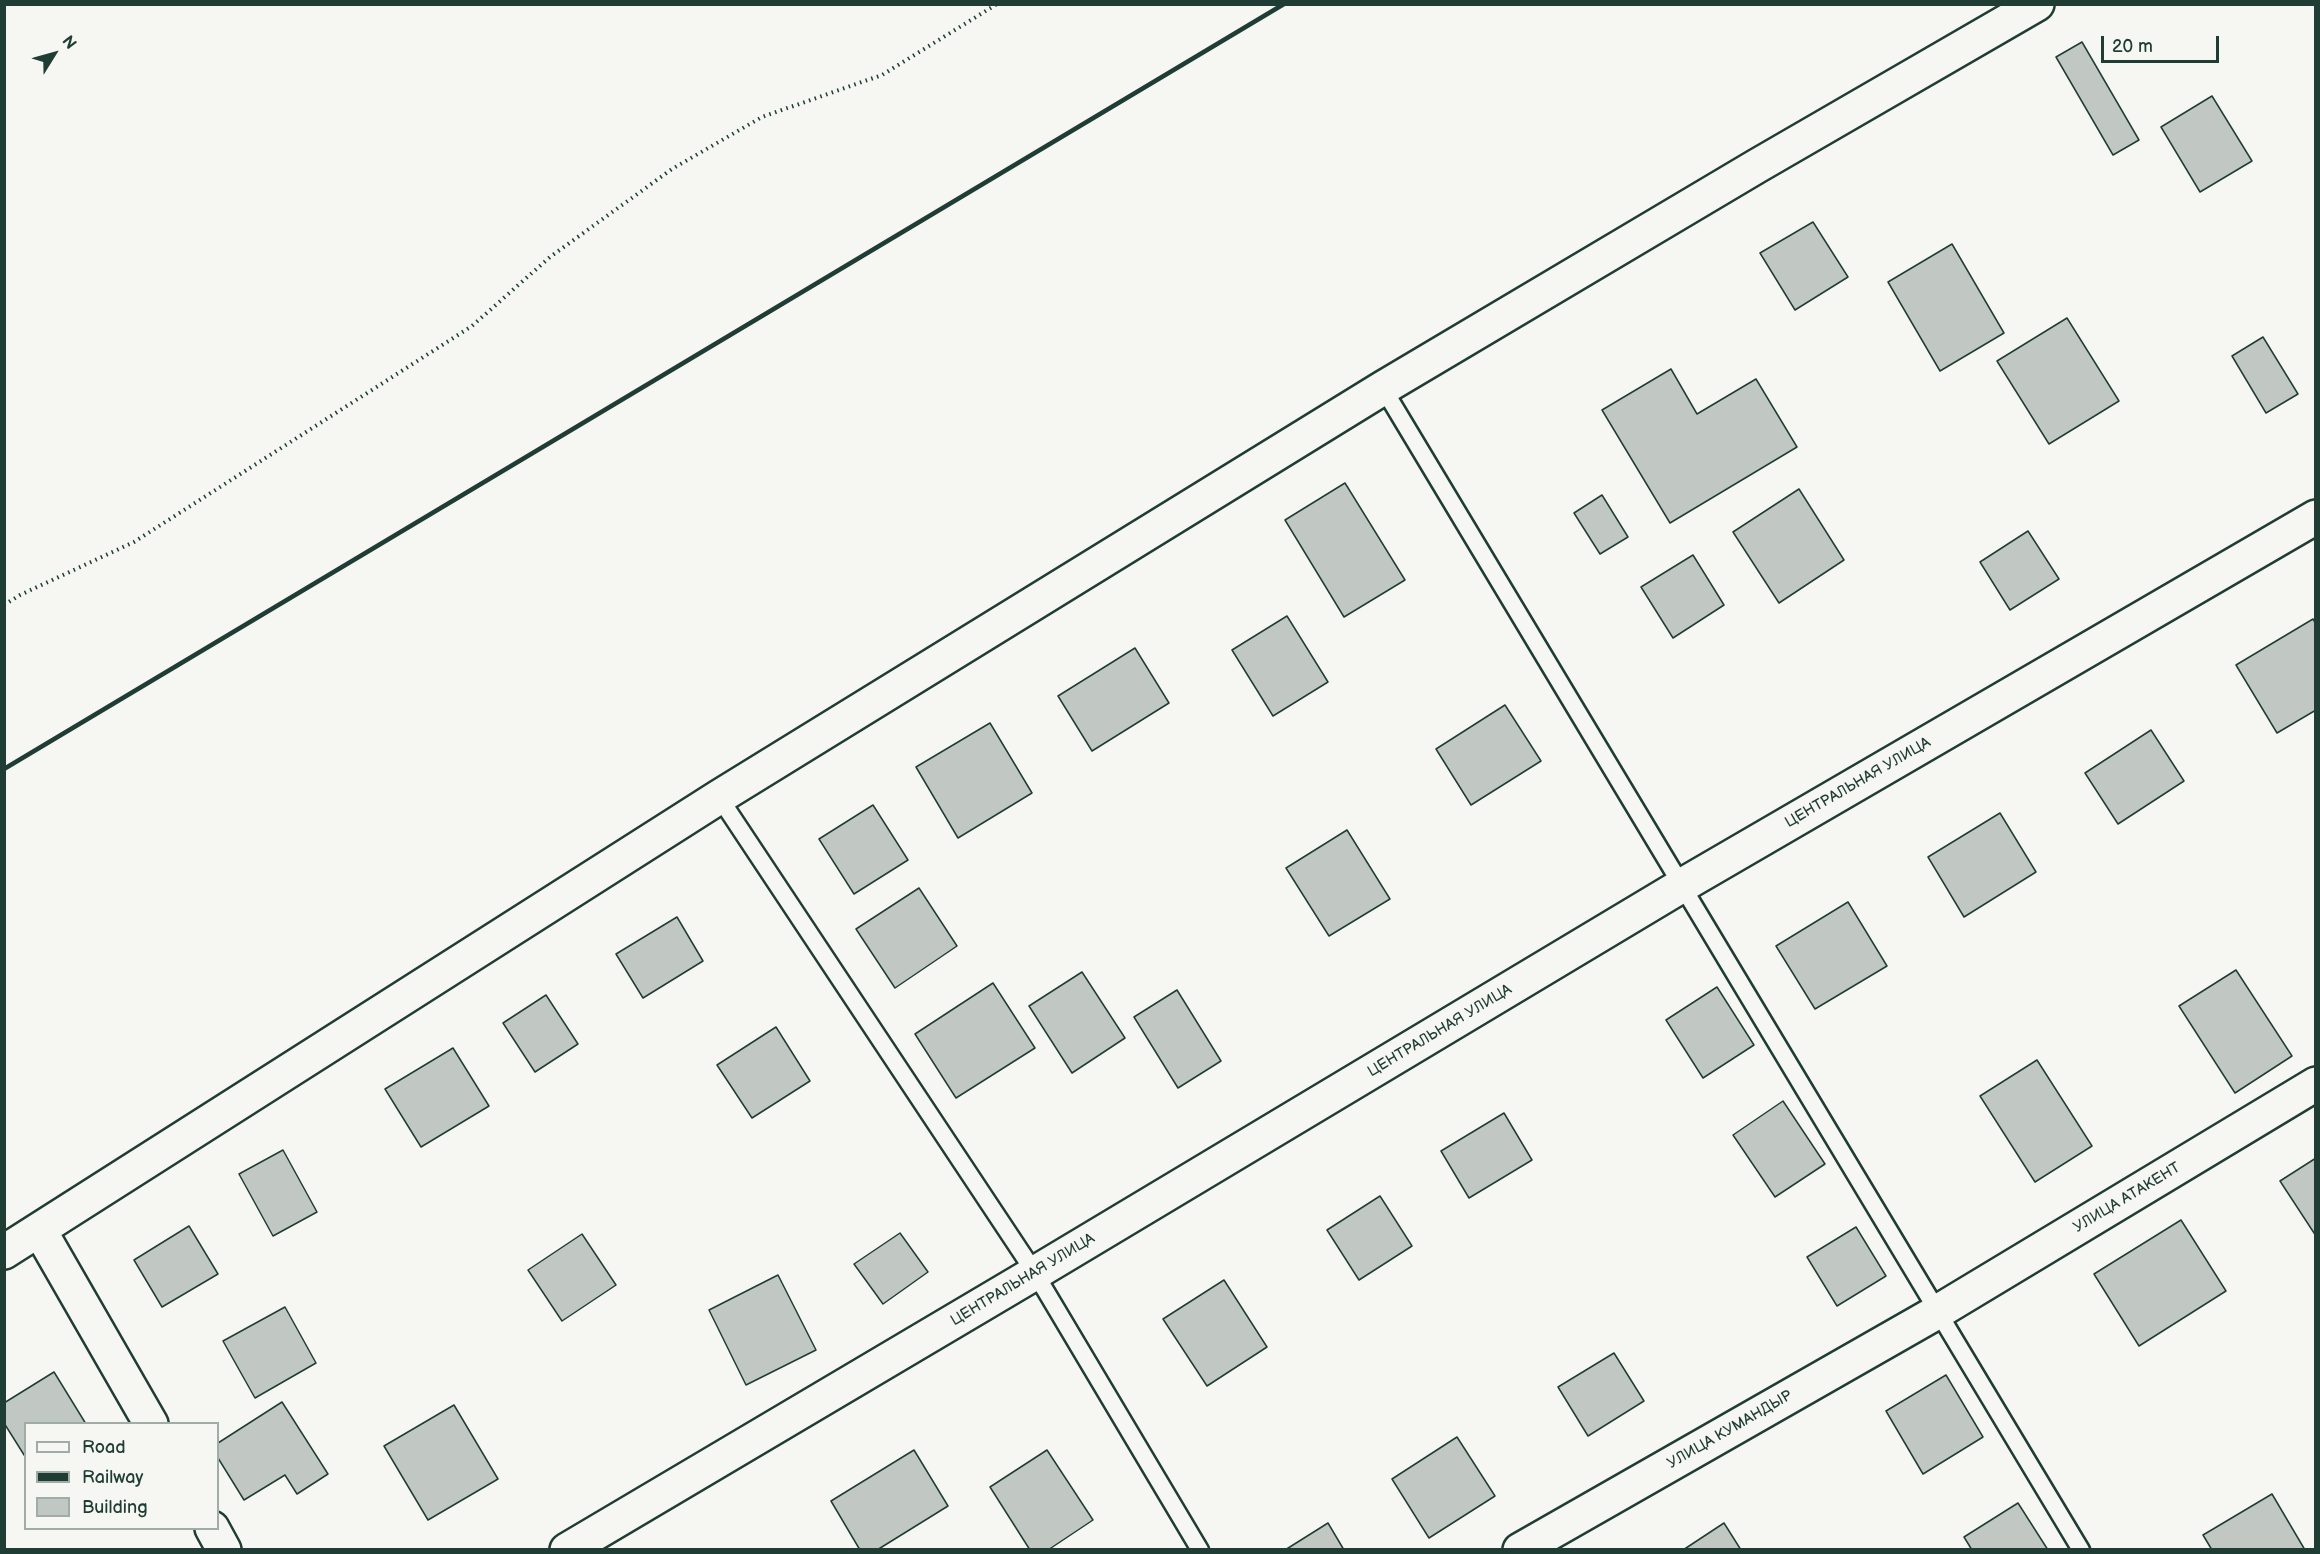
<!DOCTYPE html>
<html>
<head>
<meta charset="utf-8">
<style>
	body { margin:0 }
	#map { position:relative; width:2320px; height:1554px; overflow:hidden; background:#f6f6f2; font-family:"Balsamiq Sans",sans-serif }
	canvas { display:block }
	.frame { position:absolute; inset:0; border:6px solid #1f3d34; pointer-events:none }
	.legend { position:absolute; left:24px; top:1422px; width:195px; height:108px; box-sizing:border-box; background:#f6f6f2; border:2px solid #a0aca6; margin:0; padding:8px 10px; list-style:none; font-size:18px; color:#1f3d34 }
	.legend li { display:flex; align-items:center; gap:12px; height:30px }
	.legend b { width:30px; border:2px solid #a0aca6 }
	.north { position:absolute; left:24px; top:24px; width:60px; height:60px; -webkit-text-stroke:4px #f6f6f2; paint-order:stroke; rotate:53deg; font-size:16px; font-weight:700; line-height:24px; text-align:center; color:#1f3d34 }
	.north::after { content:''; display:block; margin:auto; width:21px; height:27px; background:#1f3d34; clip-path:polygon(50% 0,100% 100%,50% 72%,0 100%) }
	.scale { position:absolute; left:2101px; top:36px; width:118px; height:27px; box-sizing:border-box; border:3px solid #1f3d34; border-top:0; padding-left:8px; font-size:18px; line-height:21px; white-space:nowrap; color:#1f3d34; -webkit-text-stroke:4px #f6f6f2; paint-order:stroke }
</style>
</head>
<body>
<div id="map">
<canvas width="2320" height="1554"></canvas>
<div class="frame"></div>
<ul class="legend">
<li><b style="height:8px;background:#f6f6f2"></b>Road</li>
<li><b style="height:8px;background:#1f3d34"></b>Railway</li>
<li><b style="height:16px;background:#c1c8c3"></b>Building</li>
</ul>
<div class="north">N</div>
<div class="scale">20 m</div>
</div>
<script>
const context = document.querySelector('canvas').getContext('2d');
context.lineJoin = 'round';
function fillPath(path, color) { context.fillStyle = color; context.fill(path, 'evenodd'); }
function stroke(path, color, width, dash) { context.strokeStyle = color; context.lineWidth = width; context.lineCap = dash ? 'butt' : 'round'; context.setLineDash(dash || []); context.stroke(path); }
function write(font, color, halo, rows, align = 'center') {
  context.font = font + ' "Balsamiq Sans",sans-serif'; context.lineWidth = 5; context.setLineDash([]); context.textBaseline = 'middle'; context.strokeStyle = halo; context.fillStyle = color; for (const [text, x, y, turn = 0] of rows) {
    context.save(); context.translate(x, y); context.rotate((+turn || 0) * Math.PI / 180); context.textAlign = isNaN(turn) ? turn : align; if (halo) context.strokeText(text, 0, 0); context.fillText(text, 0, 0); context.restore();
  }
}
const building = new Path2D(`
	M2082,42L2139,140L2113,155L2056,57Z
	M2212,96L2252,161L2200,192L2161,127Z
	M1813,222L1848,277L1795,310L1760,253Z
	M1952,244L2004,333L1940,371L1888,282Z
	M2067,318L2119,401L2049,444L1997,361Z
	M2263,337L2298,394L2266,413L2232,356Z
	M1671,369L1697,414L1756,379L1797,447L1670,523L1602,410Z
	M1345,483L1405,580L1344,617L1285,520Z
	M1799,489L1844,560L1779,603L1733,532Z
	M1602,495L1628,537L1600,554L1574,513Z
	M2028,531L2059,579L2010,610L1980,562Z
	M1693,555L1724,605L1673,638L1641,587Z
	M1287,616L1328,682L1273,716L1232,650Z
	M2313,619L2316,624V710L2277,733L2236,665Z
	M1135,648L1169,703L1092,751L1058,696Z
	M1505,705L1541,761L1471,805L1436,749Z
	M990,723L1032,793L958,838L916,767Z
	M2151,730L2184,781L2118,824L2085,773Z
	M873,805L908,860L854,894L819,839Z
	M2000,813L2036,872L1964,917L1928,857Z
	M1347,830L1390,899L1329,936L1286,868Z
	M919,888L957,946L895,988L856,929Z
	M1848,902L1887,966L1815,1009L1776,946Z
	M677,917L703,961L643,998L616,954Z
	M2236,970L2292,1056L2235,1093L2179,1006Z
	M1082,972L1125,1038L1072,1073L1029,1006Z
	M993,983L1035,1048L956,1098L915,1034Z
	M1717,987L1754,1045L1703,1078L1666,1020Z
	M1177,990L1221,1061L1178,1088L1134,1017Z
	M546,995L578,1044L535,1072L503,1023Z
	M776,1027L810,1081L752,1118L717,1065Z
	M453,1048L489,1106L421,1147L385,1089Z
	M2037,1060L2092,1146L2035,1182L1980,1096Z
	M1783,1101L1825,1164L1775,1197L1733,1135Z
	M1504,1113L1532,1160L1469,1198L1441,1151Z
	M283,1150L317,1212L273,1236L239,1174Z
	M2316,1158V1236L2280,1181Z
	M1380,1196L1412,1246L1359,1280L1327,1230Z
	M2181,1220L2226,1291L2139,1346L2094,1274Z
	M189,1226L218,1274L162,1307L134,1260Z
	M1856,1227L1886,1276L1837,1306L1807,1257Z
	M900,1233L928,1272L883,1304L854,1264Z
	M582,1234L616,1285L562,1321L528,1270Z
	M778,1275L816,1350L746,1385L709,1310Z
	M1224,1280L1267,1347L1207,1386L1163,1319Z
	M285,1307L316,1363L255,1398L223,1341Z
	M1614,1353L1644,1401L1588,1436L1558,1387Z
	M54,1372L86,1424H26V1458L4,1423V1403Z
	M1946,1375L1983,1437L1923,1474L1886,1411Z
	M282,1402L328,1474L297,1494L285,1475L244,1500L218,1458V1443Z
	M454,1405L498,1479L428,1520L384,1446Z
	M1457,1437L1495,1496L1429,1538L1392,1479Z
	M914,1450L948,1506L877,1550H860L831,1501Z
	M1047,1450L1093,1520L1048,1550H1030L990,1487Z
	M2272,1494L2305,1550H2212L2203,1535Z
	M2018,1503L2048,1550H1972L1964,1537Z
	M1328,1523L1344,1550H1285Z
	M1724,1523L1741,1550H1683Z`);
const path = new Path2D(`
	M4,605L20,595L134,542L472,326L550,257L672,169L762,117L882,75L997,4`);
const lane = new Path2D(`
	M1383,388L2081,1550
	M719,797L1035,1273L1200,1550`);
const street = new Path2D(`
	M40,1231L151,1424
	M4,1252L719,797L1383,388L1757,166L2037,4
	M212,1528L224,1550
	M567,1550L1035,1273L1681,886L2316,517
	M1520,1550L1939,1311L2316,1084`);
const rail = new Path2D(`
	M4,769L1284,4`);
const streetNames = [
	["ЦЕНТРАЛЬНАЯ УЛИЦА",1858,783,-30],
	["ЦЕНТРАЛЬНАЯ УЛИЦА",1440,1031,-31],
	["УЛИЦА АТАКЕНТ",2127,1198,-31],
	["ЦЕНТРАЛЬНАЯ УЛИЦА",1023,1280,-31],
	["УЛИЦА КУМАНДЫР",1730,1430,-30]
];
fillPath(building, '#c1c8c3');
stroke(building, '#1f3d34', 1.5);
stroke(lane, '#1f3d34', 21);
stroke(street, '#1f3d34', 38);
stroke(path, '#1f3d34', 4, [1.5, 4.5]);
stroke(lane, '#f6f6f2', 16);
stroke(street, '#f6f6f2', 33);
stroke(rail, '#1f3d34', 4.5);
write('15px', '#1f3d34', '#f6f6f2', streetNames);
</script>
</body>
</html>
